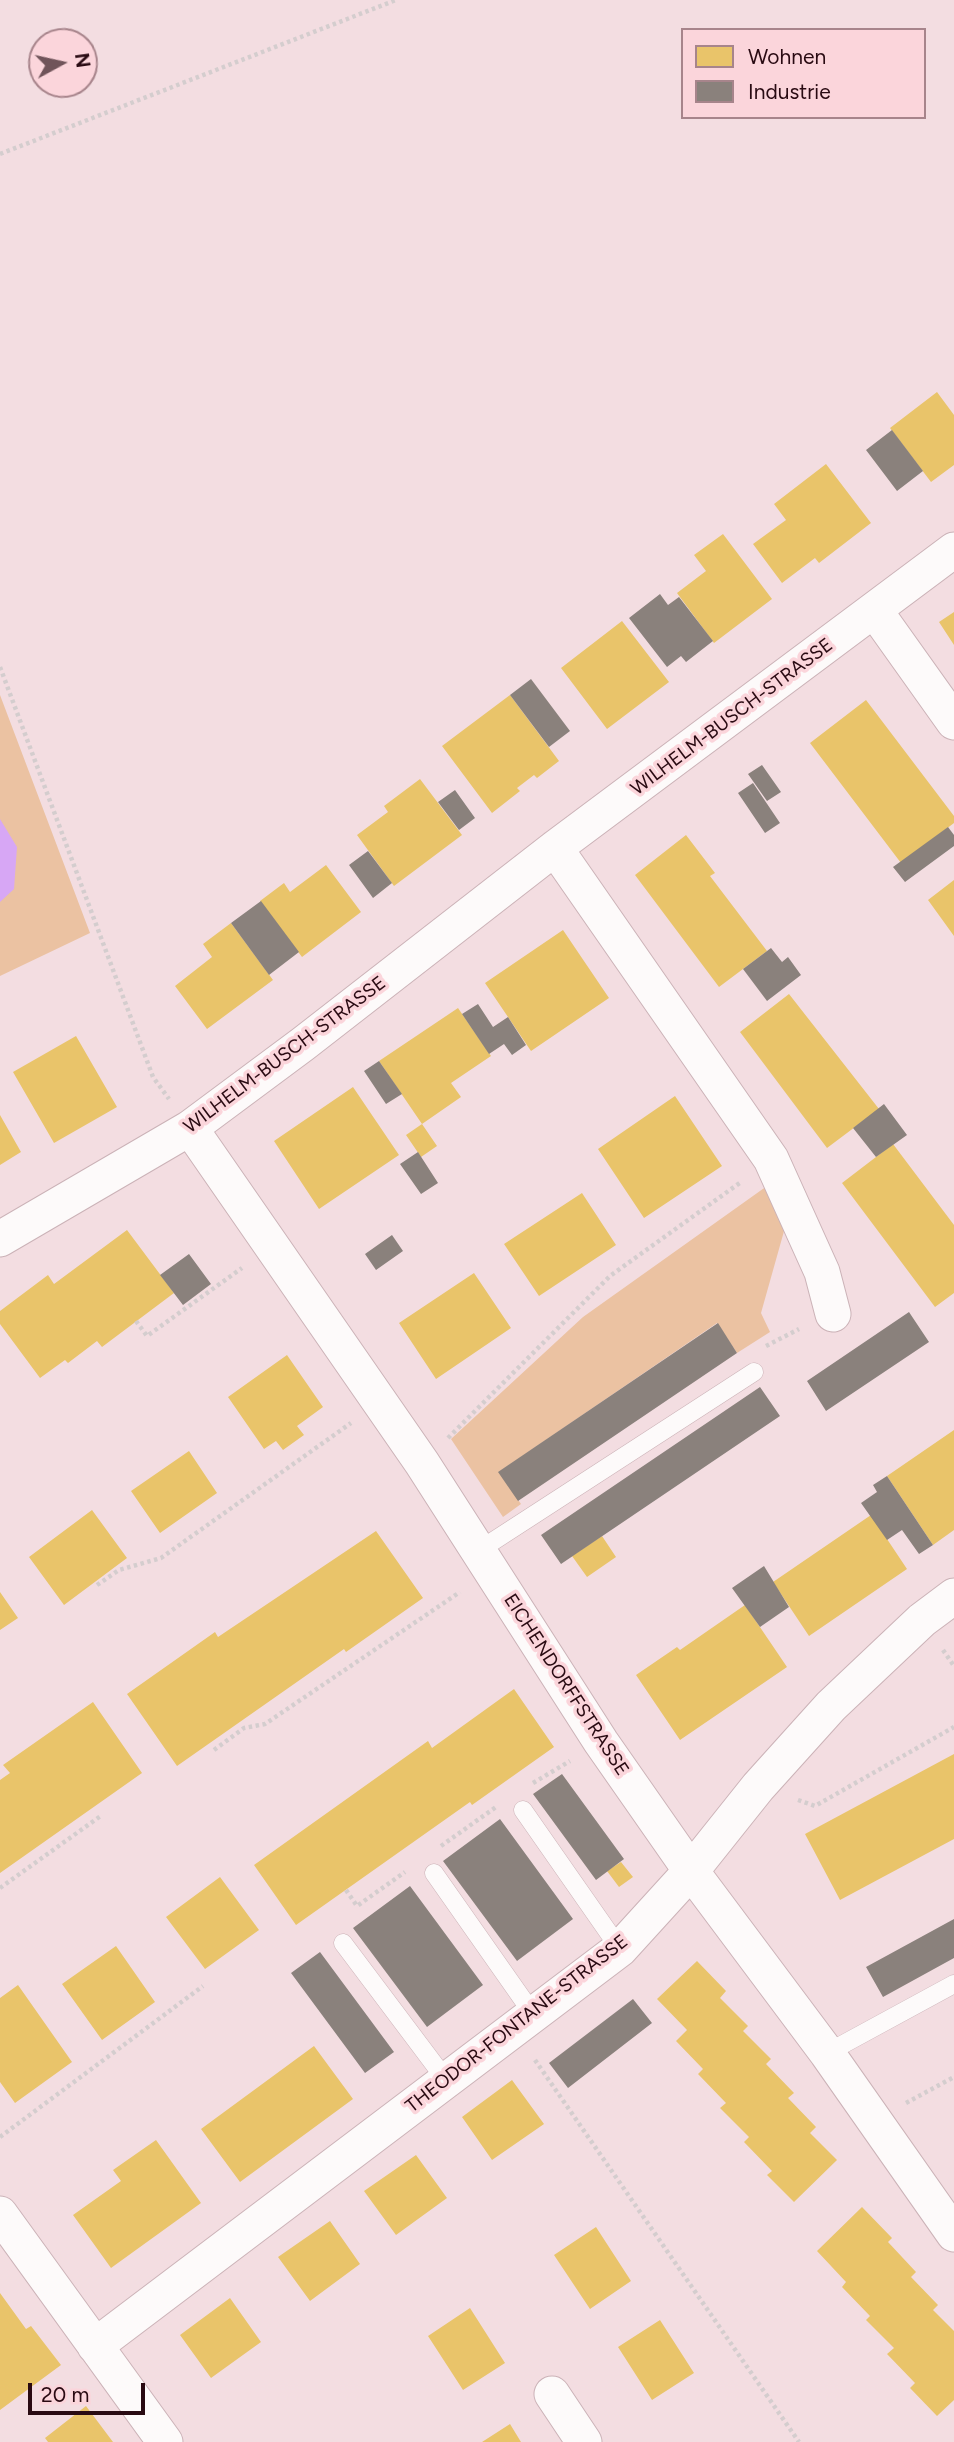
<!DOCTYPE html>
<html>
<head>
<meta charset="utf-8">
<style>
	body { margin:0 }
	#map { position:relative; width:954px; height:2442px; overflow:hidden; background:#f3dde1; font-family:Figtree,sans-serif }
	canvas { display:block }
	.legend { position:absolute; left:681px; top:28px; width:245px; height:91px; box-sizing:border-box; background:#fbd5db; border:2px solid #a7848b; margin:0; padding:9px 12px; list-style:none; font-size:21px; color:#290a12 }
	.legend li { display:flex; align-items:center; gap:14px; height:35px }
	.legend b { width:35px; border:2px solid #a7848b }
	.north { position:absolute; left:28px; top:28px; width:70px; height:70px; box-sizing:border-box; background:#fbd5db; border:2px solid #a7848b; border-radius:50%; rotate:82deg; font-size:19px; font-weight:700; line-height:28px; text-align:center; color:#290a12 }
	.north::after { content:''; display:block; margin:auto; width:24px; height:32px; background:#70545a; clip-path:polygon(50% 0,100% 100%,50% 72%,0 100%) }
	.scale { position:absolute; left:28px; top:2383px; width:117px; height:32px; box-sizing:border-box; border:4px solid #290a12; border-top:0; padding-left:9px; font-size:21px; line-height:24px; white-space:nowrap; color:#290a12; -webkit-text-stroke:5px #fbd5db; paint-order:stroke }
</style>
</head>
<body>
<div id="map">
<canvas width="954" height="2442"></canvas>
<ul class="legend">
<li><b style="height:19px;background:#e9c46a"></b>Wohnen</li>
<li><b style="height:19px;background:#8a817c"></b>Industrie</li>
</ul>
<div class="north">N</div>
<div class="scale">20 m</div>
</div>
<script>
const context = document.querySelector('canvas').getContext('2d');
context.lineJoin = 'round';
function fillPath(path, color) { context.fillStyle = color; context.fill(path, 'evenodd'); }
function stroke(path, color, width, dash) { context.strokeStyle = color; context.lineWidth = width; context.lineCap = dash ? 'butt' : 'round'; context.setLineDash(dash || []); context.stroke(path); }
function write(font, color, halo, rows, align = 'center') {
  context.font = font + ' Figtree,sans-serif'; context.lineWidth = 7; context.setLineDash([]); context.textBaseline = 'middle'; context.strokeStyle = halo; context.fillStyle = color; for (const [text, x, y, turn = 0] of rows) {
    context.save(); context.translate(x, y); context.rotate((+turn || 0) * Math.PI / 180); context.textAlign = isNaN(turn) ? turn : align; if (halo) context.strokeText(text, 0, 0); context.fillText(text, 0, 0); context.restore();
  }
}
const green = new Path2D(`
	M0,695L90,933L0,976Z
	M767,1186L788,1217L761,1313L770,1332L737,1353L717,1323L499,1472L521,1504L503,1517L451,1439L583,1317Z`);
const water = new Path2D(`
	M0,819L17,847L14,889L0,902Z`);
const homes = new Path2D(`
	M937,392L954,415V465L931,482L890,428Z
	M826,464L871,523L819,563L815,558L782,583L753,544L786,520L774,504Z
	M723,534L772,599L714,643L677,593L706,571L694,555Z
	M954,612V645L939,622Z
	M622,621L669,682L607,729L561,668Z
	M510,695L559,761L537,778L534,775L517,788L520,791L492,813L442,746Z
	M866,700L954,816V823L901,863L810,743Z
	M420,779L462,835L394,886L357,835L388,812L384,806Z
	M686,835L715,873L710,876L767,951L719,987L635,875Z
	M326,865L361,912L302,957L260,901L284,883L290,892Z
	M954,880V936L928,900Z
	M231,923L273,980L207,1029L175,986L212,957L203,944Z
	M563,930L609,998L531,1051L485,983Z
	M789,994L879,1109L827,1148L740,1032Z
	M458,1008L491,1056L451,1083L461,1097L422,1124L379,1061Z
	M76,1036L117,1107L54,1143L13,1072Z
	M353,1087L399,1155L319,1209L274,1141Z
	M675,1096L722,1166L644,1218L598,1149Z
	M0,1115L21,1152L0,1165Z
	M422,1124L437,1146L421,1157L406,1135Z
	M893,1144L954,1225V1293L935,1307L842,1183Z
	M582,1193L616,1245L539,1296L504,1244Z
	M127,1230L174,1293L102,1347L97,1341L68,1363L65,1360L40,1378L0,1324V1311L48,1275L54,1284Z
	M474,1273L511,1328L436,1379L399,1323Z
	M287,1355L323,1407L297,1426L304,1435L283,1450L276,1441L264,1449L228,1397Z
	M954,1430V1530L933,1545L887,1476Z
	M189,1451L217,1493L160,1533L131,1491Z
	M92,1510L127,1558L64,1605L29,1557Z
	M871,1515L907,1569L809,1636L773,1582Z
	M376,1531L423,1598L346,1652L344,1649L177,1766L127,1694L215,1632L218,1637Z
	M602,1536L616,1557L587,1577L572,1556Z
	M0,1592L18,1618L0,1630Z
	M745,1605L787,1667L680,1740L636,1675L677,1647L680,1650Z
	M514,1689L554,1747L472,1805L470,1802L296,1925L254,1865L428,1741L432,1748Z
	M93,1702L142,1773L0,1873V1780L10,1773L3,1765Z
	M954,1754V1839L840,1900L805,1834Z
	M621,1862L633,1877L619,1887L607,1871Z
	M220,1877L259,1930L205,1969L166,1917Z
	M116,1946L155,2002L102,2040L62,1984Z
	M697,1961L726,1991L720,1998L748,2026L743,2031L771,2059L766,2064L794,2093L788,2098L816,2127L810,2133L837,2160L794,2202L767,2175L772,2171L744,2142L749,2137L720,2108L726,2103L698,2074L703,2069L676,2041L687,2030L657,1999Z
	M18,1985L72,2062L15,2103L0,2082V1998Z
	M314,2046L353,2099L240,2182L201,2129Z
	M512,2080L544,2124L492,2160L462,2117Z
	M156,2140L201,2203L111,2268L73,2215L121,2181L113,2170Z
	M416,2155L447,2198L396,2235L364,2191Z
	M862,2207L892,2238L888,2242L916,2272L911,2277L938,2305L933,2310L954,2331V2400L937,2416L910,2388L915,2383L887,2354L894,2348L866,2320L870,2316L842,2287L846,2282L817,2251Z
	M330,2221L360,2264L310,2301L278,2257Z
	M596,2227L631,2281L590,2309L554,2255Z
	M0,2293L26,2329L31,2326L61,2365L0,2410Z
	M230,2298L261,2342L211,2378L180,2335Z
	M470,2308L505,2363L463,2390L428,2336Z
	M660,2320L694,2373L652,2400L618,2347Z
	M86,2406L113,2442H48L45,2438Z
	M510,2424L521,2442H482Z`);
const industry = new Path2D(`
	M892,430L923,471L897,491L866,450Z
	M660,594L668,605L679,597L713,641L686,662L681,656L667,667L629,618Z
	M531,679L570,731L549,747L510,695Z
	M762,765L781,792L767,801L748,774Z
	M753,783L780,823L765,833L738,793Z
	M455,790L475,818L459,830L438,802Z
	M948,827L954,835V846L905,882L893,867Z
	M368,851L392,883L373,898L349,865Z
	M261,901L299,952L269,975L231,923Z
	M771,948L782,962L788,957L801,975L767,1001L743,969Z
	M478,1004L493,1027L508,1017L526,1045L512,1055L504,1044L489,1054L462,1014Z
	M379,1061L402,1094L386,1104L364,1071Z
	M884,1104L907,1135L876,1157L853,1128Z
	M418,1152L438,1183L421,1194L400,1164Z
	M392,1235L403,1251L376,1270L365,1254Z
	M189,1254L211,1284L183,1305L160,1275Z
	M909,1312L929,1342L826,1411L807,1381Z
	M718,1323L737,1353L518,1501L498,1472Z
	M760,1387L780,1416L561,1564L541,1535Z
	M887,1476L933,1545L919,1554L902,1530L887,1540L861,1503L877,1492L873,1485Z
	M764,1566L789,1607L760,1627L732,1588Z
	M562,1774L624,1859L596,1880L533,1794Z
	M500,1819L573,1919L517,1961L443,1861Z
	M410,1886L483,1985L427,2027L353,1928Z
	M954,1919V1958L883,1997L866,1967Z
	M320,1952L394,2052L365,2073L291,1973Z
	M633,1999L652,2023L568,2088L549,2063Z`);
const path = new Path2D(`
	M0,154L396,0
	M0,667L153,1077L169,1099
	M136,1321L147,1336L242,1268
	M766,1346L799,1329
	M448,1438L610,1276L741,1182
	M97,1585L119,1570L161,1558L351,1423
	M943,1650L954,1666
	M214,1750L244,1728L265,1724L460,1592
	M533,1783L570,1761
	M798,1800L815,1806L954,1727
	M441,1846L496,1807
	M0,1888L102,1815
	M346,1890L357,1906L405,1872
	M535,2060L799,2442
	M906,2103L954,2077
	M0,2137L203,1986`);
const lane = new Path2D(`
	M478,1551L754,1372
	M523,1810L620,1949
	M434,1873L533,2014
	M343,1943L446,2080
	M827,2053L954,1984`);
const street = new Path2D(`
	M875,611L954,722
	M555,848L771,1159L822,1272L833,1314
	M190,1128L422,1463L601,1742L691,1871L827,2053L954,2234
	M0,1239L190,1128L303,1044L555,848L954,550
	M0,2214L165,2442
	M95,2346L620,1949L691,1871L758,1787L831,1706L922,1620L954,1596
	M552,2394L584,2442`);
const streetNames = [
	["WILHELM-BUSCH-STRASSE",732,717,-37],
	["WILHELM-BUSCH-STRASSE",285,1055,-37],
	["EICHENDORFFSTRASSE",566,1685,57],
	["THEODOR-FONTANE-STRASSE",517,2024,-38]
];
fillPath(green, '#ebc2a2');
fillPath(water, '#d7a7f5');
fillPath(homes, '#e9c46a');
fillPath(industry, '#8a817c');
stroke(lane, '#cbb2b7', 19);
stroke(street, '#cbb2b7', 37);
stroke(path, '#d4cdce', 4.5, [3.5, 3.5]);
stroke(lane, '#fdfafa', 18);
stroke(street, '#fdfafa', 35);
write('19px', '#290a12', '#fbd5db', streetNames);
</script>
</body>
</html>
